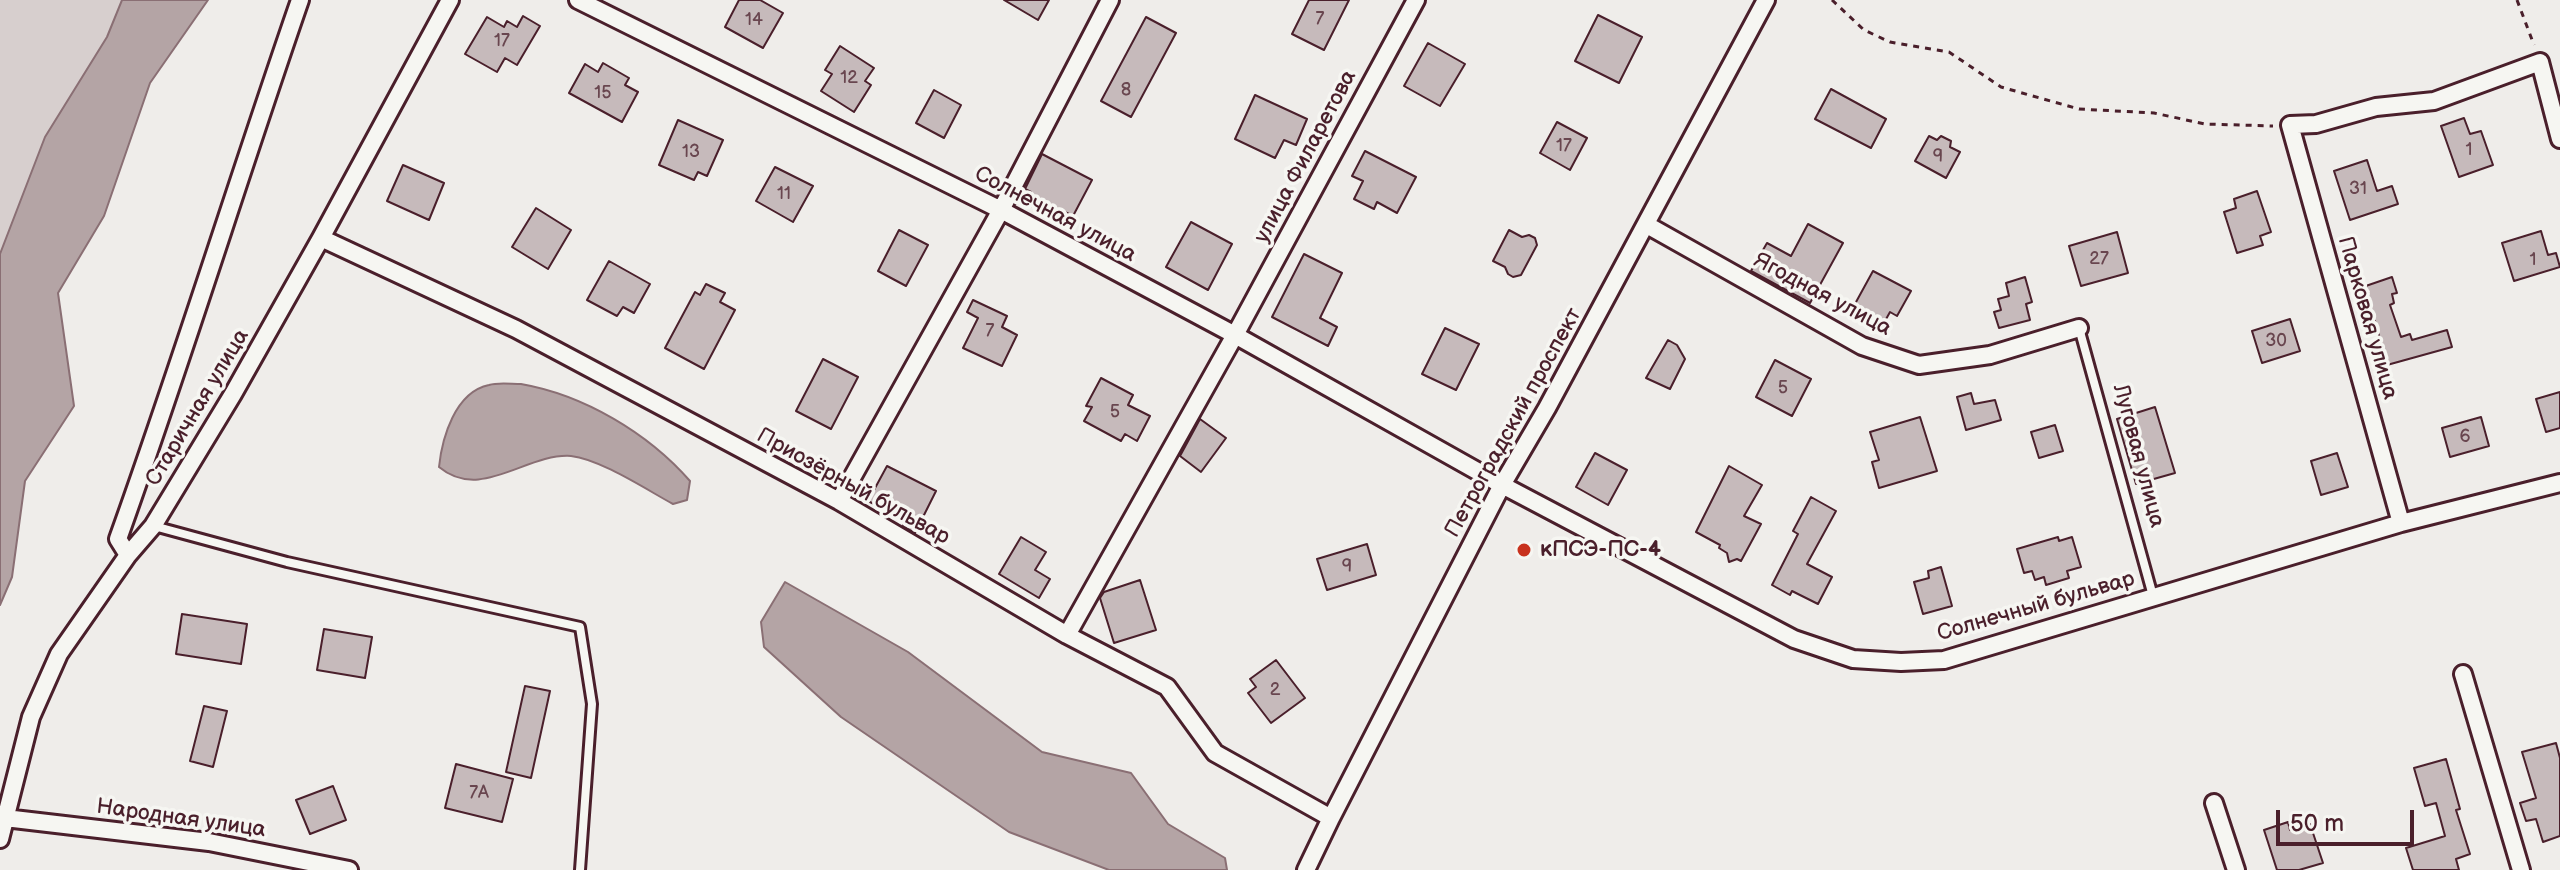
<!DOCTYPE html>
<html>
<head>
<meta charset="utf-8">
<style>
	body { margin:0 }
	#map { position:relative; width:2560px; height:870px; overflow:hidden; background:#efedea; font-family:"Balsamiq Sans",sans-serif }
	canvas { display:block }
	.scale { position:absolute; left:2276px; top:810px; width:138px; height:36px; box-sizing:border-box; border:4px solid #4a1f2b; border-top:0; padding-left:10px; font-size:24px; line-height:28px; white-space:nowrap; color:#4a1f2b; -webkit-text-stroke:6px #f6f6f2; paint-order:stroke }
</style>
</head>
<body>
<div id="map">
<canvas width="2560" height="870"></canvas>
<div class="scale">50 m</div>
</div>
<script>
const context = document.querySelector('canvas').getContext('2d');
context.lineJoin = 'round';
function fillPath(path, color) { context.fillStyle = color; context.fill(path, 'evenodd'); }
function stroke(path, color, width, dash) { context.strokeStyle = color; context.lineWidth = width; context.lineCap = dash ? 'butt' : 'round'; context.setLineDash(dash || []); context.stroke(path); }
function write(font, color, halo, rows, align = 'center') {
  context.font = font + ' "Balsamiq Sans",sans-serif'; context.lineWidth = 7; context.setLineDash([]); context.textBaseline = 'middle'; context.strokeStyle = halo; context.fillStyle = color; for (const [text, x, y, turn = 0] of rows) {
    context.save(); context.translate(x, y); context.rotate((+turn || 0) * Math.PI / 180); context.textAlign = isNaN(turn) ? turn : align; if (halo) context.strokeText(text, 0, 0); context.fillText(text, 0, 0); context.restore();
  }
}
const green = new Path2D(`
	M0,0H133L0,281Z`);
const water = new Path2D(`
	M122,0H208L150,83L104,216L58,293L74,406L25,481L12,577L0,605V254L45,137L107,37Z
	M521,384C584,395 648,433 690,481L687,500L673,504C647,490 600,459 571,456C526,453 481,502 439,467C442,438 455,392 489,385C498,382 511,384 521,384Z
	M785,582L908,652L1042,752L1131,773L1168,824L1225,858L1227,870H1109L1009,832L841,717L764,647L761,622Z`);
const building = new Path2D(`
	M739,0H760L783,13L763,48L725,27Z
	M1004,0H1049L1038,20Z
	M1309,0H1349L1324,50L1292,34Z
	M1598,15L1642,37L1619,83L1575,61Z
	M523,16L540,26L517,65L505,58L497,72L465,54L487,17L504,27L507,21L517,27Z
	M1146,17L1176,33L1131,117L1101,101Z
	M1428,43L1465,64L1440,106L1404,86Z
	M840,46L874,68L865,81L871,85L854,112L821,91L832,74L825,70Z
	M603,63L629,78L625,85L638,92L622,122L569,93L585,64L598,72Z
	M1831,89L1886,119L1871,148L1815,119Z
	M934,90L961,105L944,138L916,123Z
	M1255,95L1307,119L1296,145L1284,140L1275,158L1235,139Z
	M2464,118L2470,134L2481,131L2493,165L2459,177L2441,126Z
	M678,120L723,140L707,176L698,172L694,180L659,165Z
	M1557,122L1587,138L1570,170L1540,153Z
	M1929,136L1937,140L1941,136L1951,141L1950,147L1960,152L1946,178L1915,161Z
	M1365,151L1416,177L1397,213L1377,202L1374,209L1354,199L1363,181L1352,176Z
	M1042,154L1092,180L1073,216L1063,211L1058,220L1026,203L1031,192L1025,189Z
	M2367,160L2377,191L2392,186L2398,204L2350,220L2334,171Z
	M403,165L444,183L429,220L387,201Z
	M775,167L813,186L793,222L756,201Z
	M2257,191L2271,232L2260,236L2263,245L2237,253L2224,212L2236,208L2234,199Z
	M536,208L571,230L548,269L512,247Z
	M1191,222L1232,244L1208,290L1166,267Z
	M1808,224L1843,243L1810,303L1751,271L1767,243L1791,256Z
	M899,230L928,245L906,286L878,271Z
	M1509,230L1522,237L1529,235L1535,238L1537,245L1521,275L1513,277L1508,274L1505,267L1493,261Z
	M2541,231L2548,255L2556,253L2560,267L2514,281L2502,243Z
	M2117,232L2128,273L2081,286L2069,246Z
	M1304,254L1342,273L1320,318L1337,327L1328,346L1272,317Z
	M609,261L650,284L634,313L623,307L617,316L587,300Z
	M1873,271L1911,291L1897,316L1890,312L1885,321L1878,317L1873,326L1850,313Z
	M2025,277L2032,302L2026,304L2030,320L1999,328L1994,312L2001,310L1998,299L2009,296L2006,283Z
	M2392,277L2397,293L2392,294L2394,303L2390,305L2401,337L2410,334L2412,340L2447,330L2452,347L2387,365L2375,321L2371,317L2364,319L2354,290Z
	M706,284L725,293L720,302L735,310L704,369L665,348L695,292L700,295Z
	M973,300L1007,316L1002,327L1017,335L1002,366L963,348L978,318L967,312Z
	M2290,319L2300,351L2262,363L2252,331Z
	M1445,328L1479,344L1456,390L1422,374Z
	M1668,340L1677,345L1685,359L1670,389L1646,378Z
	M823,359L858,377L831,429L796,411Z
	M1775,360L1811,379L1792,416L1756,397Z
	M1101,378L1133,395L1128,405L1150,416L1137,441L1125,434L1121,441L1084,421L1092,407L1086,406Z
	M2560,392V428L2546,432L2536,399Z
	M1971,393L1974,404L1995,400L2001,420L1966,430L1957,397Z
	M2155,407L2175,473L2136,484L2117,419Z
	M1920,417L1937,471L1879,488L1872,462L1879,460L1870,432Z
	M2481,417L2489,446L2450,457L2442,428Z
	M1200,419L1226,438L1201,472L1180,456Z
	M2055,425L2063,451L2039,458L2031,432Z
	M1595,453L1627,470L1608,505L1576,487Z
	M2337,453L2348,487L2321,495L2311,461Z
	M887,466L936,491L915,533L903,526L905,520L868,501Z
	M1729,466L1762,485L1744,516L1761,524L1741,561L1737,559L1729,562L1727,553L1719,548L1720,545L1696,532Z
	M1811,497L1836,511L1807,564L1832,577L1818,604L1792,591L1790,595L1772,585L1798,534L1793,531Z
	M1021,537L1046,552L1035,570L1050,579L1039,598L999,574Z
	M2058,537L2059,541L2072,537L2081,567L2067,571L2069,578L2046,585L2044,577L2035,580L2032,571L2024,573L2017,549Z
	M1367,544L1376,575L1327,590L1317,559Z
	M1941,567L1952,606L1923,614L1914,582L1929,578L1928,571Z
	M1140,580L1156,630L1114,643L1100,598L1104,592Z
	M182,614L247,624L241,664L176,654Z
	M324,629L372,637L365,678L317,670Z
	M1276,660L1305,698L1271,723L1248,693L1256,687L1250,679Z
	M525,686L550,691L531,778L506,772Z
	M204,706L227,711L213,767L190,761Z
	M2556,743L2560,758V836L2543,842L2536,819L2526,821L2520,803L2536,798L2522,752Z
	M2446,759L2460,809L2456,810L2470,854L2456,859L2459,870H2413L2406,848L2445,836L2436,803L2425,806L2414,768Z
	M456,764L513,779L502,822L445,808Z
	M333,786L346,820L310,834L296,800Z
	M2288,822L2290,830L2310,824L2323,863L2299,870H2277L2264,830Z`);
const path = new Path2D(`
	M1832,0L1864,30L1890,42L1949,52L2001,87L2079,109L2154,113L2205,124L2273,126
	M2517,0L2534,45`);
const lane = new Path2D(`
	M2079,328L2153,596
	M154,526L287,562L580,627L592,704L580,870`);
const street = new Path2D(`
	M578,0L1001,210L1235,335L1502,485L1794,639L1853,659L1901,662L1944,660L2401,523L2560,483
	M1647,225L1862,346L1919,365L1990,355L2079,328
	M321,238L516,329L839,501L1067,635L1167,687L1215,753L1331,818
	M839,501L1001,210L1110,0
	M2401,523L2290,125L2316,124L2376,107L2434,101L2540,62L2560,139
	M128,555L118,539C182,361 238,179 300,0
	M1067,635L1235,335L1416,0
	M2463,674L2521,870
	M2214,803L2236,870
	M5,818L209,842L349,870
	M0,839L31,717L59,654L128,555L153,526L233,394L321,238L450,0
	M1306,870L1331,818L1502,485L1547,408L1766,0`);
const markers = [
	[1524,550,8,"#c8321e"]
];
const numberNames = [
	["7",1320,19],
	["14",754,20],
	["17",502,41],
	["12",849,78],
	["8",1126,90],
	["15",603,93],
	["17",1564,146],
	["1",2469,150],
	["13",691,152],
	["9",1938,157],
	["31",2358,189],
	["11",784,194],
	["27",2099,259],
	["1",2533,260],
	["7",990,331],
	["30",2276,341],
	["5",1783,388],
	["5",1115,412],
	["6",2465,437],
	["9",1347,567],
	["2",1275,690],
	["7А",479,793]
];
const streetNames = [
	["улица Филаретова",1306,157,-62],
	["Солнечная улица",1055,215,28],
	["Ягодная улица",1822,295,28],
	["Парковая улица",2367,318,74],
	["Старичная улица",198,408,-59],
	["Петроградский проспект",1514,423,-61],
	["Луговая улица",2138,456,75],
	["Приозёрный бульвар",853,487,29],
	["Солнечный бульвар",2036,607,-16],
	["Народная улица",181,819,8]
];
const poiNames = [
	["кПСЭ-ПС-4",1540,550]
];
fillPath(green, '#d7cfce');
fillPath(water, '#b4a4a5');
stroke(water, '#8a6f74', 2);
fillPath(building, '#c6babb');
stroke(building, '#4a1f2b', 2);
stroke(lane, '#4a1f2b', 14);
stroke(street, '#4a1f2b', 22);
stroke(path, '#4a1f2b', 3, [6, 6]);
stroke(lane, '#f6f6f2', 8);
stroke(street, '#f6f6f2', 16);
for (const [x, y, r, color] of markers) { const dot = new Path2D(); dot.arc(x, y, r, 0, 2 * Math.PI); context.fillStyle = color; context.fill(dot); stroke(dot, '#f6f6f2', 3); }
write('18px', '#69464f', null, numberNames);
write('22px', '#4a1f2b', '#f6f6f2', streetNames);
write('bold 22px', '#4a1f2b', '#f6f6f2', poiNames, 'left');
</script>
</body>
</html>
